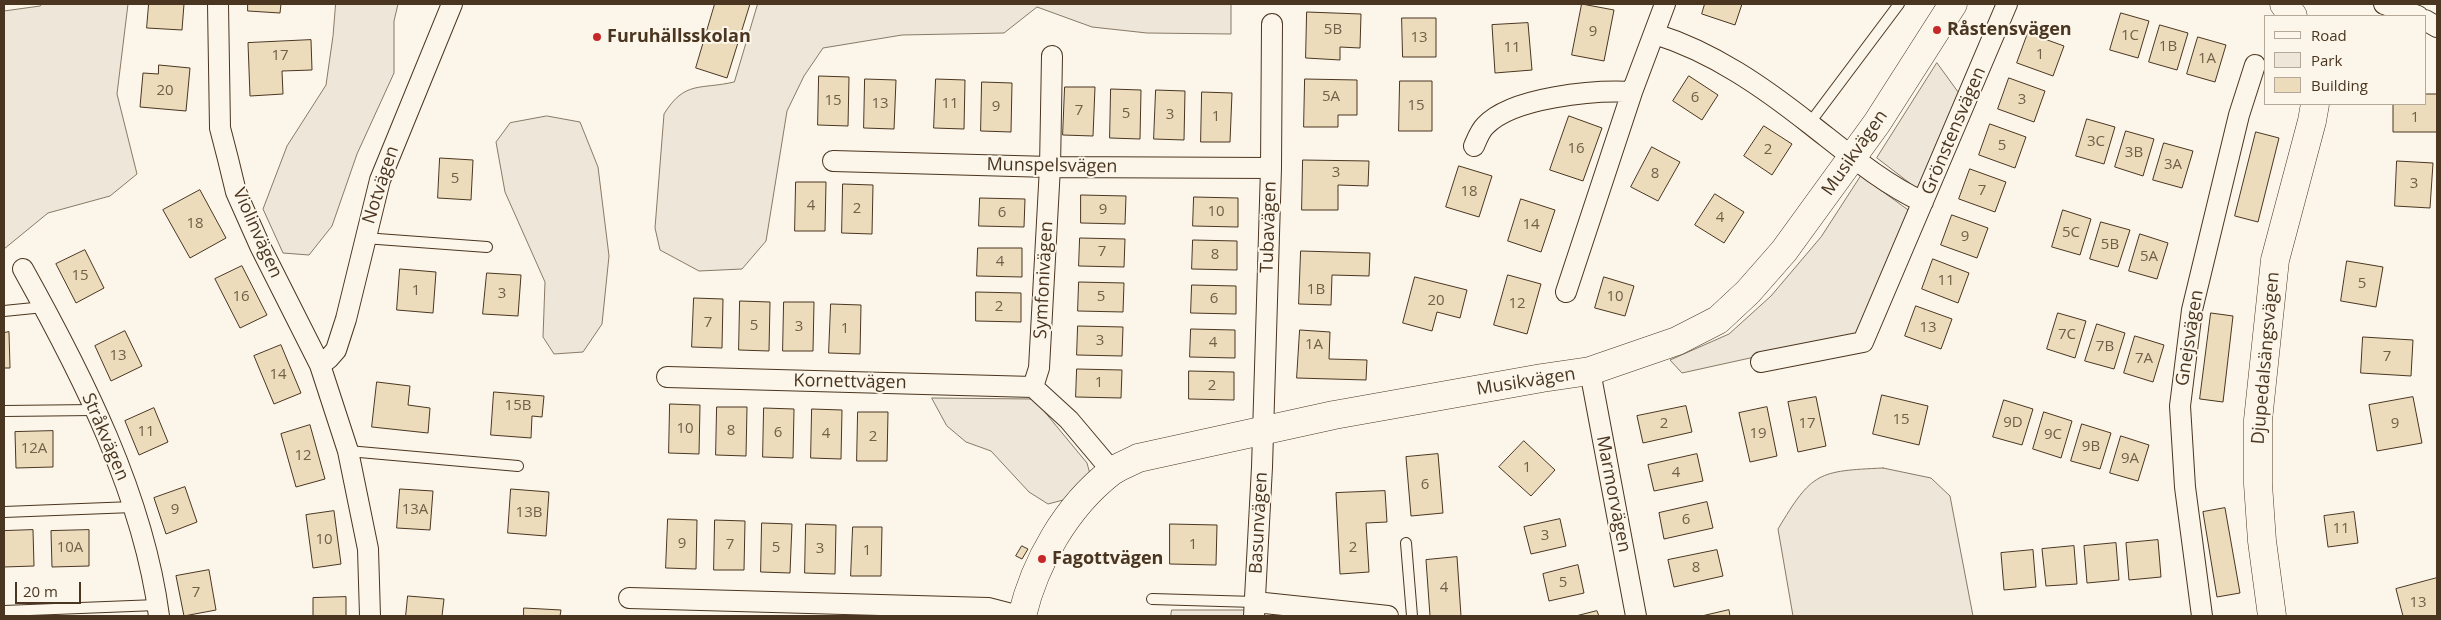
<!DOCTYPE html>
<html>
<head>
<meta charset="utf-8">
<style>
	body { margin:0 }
	#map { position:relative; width:2441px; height:620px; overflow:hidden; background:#fbf6e9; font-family:"Open Sans",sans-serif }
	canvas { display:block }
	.frame { position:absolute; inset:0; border:5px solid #4a3520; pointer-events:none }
	.legend { position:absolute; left:2264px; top:15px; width:162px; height:90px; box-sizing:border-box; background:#fbf6e9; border:1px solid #b4a999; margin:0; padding:6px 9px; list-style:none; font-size:15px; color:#4a3520 }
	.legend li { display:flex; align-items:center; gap:10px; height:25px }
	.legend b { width:25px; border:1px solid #b4a999 }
	.scale { position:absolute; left:15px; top:582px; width:66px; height:22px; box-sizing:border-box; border:2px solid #4a3520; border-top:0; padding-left:6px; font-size:15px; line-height:18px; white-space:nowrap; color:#4a3520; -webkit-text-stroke:4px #fbf6e9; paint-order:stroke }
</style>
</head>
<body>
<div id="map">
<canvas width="2441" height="620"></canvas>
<div class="frame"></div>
<ul class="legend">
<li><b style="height:6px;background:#fbf6e9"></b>Road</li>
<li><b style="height:14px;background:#ede6d9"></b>Park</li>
<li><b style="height:14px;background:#ecdcbc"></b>Building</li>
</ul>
<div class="scale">20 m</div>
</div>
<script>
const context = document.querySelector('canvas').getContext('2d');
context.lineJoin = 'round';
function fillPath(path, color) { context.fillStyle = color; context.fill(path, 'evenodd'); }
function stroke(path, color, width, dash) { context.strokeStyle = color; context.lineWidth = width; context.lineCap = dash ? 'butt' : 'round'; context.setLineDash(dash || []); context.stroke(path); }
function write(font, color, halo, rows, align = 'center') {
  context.font = font + ' "Open Sans",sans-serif'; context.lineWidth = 4; context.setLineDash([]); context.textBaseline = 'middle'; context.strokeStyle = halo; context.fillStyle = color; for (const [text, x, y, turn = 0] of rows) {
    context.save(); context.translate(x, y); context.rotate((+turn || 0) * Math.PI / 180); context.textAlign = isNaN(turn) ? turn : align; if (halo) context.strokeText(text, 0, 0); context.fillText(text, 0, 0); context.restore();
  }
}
const green = new Path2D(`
	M42,4H128L117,94L137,174L110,196L48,213L4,249V11L40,6Z
	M336,4H398L394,21V73L357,154L332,226L309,255L283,253L263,209L287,146L326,85L333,36Z
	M758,4H1231V34L1147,33L1092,27L1037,7L1004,33L902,35L823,48L804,76L787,111L766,241L742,269L699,271L660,250L655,228L664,114C685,80 700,90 734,82Z
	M1937,63L1961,96L1920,191L1877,158Z
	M547,116L580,122L598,167L609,256L602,324L583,352L554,354L543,337L545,282L505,192L496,142L510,123Z
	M1861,176L1911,212L1859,334L1682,373L1670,360L1729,334L1771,296L1821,237Z
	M932,398L1034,399L1087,463L1090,474L1067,499L1048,504L1029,492L991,451L966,442L947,426Z
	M1883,468L1931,478L1950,496L1973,616H1793L1778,529C1812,472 1818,471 1883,468Z
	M1172,610H1245V616H1171Z`);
const building = new Path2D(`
	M149,4H184L182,30L147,28Z
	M248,4H281L280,13L248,11Z
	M715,4H750L727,78L696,68Z
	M1582,4L1614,10L1604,61L1572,55Z
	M1705,4H1742L1735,25L1702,14Z
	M1307,12L1361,14L1360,48L1340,47V60L1306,58Z
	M2121,13L2149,21L2138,58L2110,50Z
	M1402,18H1436V57H1403Z
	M1528,23L1532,70L1495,73L1492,25Z
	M2160,25L2188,33L2177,70L2149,62Z
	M2028,33L2064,46L2053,76L2017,63Z
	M2198,37L2226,45L2215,82L2187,74Z
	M311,40L312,70L282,71L283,94L250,96L248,43Z
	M159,65L190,68L186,111L140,107L143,73L158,74Z
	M819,76L849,77L848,126L818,125Z
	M1689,76L1718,95L1702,120L1673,101Z
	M2009,78L2045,91L2034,122L1998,109Z
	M865,79L896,80L894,129L864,128Z
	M936,79L965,80L964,129L934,128Z
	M1305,79L1357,80V115H1338V127H1304Z
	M1400,81H1432V131H1399Z
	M982,82L1012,83L1011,132L981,131Z
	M1065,87H1095L1093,136L1063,135Z
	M1111,89L1141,90L1140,139L1110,138Z
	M1156,90L1185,91L1184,140L1154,139Z
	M1202,92L1232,93L1230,142H1201Z
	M2425,94H2437V132H2393V104H2425Z
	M1569,116L1602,128L1583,181L1550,170Z
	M2087,119L2115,127L2104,164L2076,156Z
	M1990,124L2026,137L2015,168L1979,155Z
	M1764,126L1792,144L1772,175L1744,156Z
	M2126,131L2154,139L2143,176L2115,167Z
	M2256,132L2279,138L2258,222L2235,216Z
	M2164,143L2193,151L2182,188L2153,180Z
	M1652,147L1680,162L1658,201L1631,187Z
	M440,158L473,160L471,200L438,198Z
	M1303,160L1369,161L1368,186L1338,185V210H1302Z
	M2397,161L2433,163L2430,208L2395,206Z
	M1459,166L1492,176L1479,217L1446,207Z
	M1970,169L2006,182L1995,212L1959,199Z
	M796,182H826L825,231H795Z
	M843,184L873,185L872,234L842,233Z
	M200,190L226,238L190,258L163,210Z
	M1715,194L1744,212L1724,243L1695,225Z
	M1081,195L1126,196L1125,224L1081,223Z
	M1194,197L1238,198V227L1193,226Z
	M980,198L1025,199L1024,227L979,226Z
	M1521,199L1555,210L1541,252L1508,241Z
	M2063,210L2091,219L2080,255L2052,247Z
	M1952,215L1988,228L1977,258L1941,245Z
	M2101,222L2130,230L2118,267L2090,259Z
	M2140,234L2168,243L2157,279L2129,271Z
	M1080,238L1125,239L1124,267L1079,266Z
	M1193,240L1237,241V270L1192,269Z
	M978,248H1022V277L977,276Z
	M85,250L104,288L76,303L56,264Z
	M1301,251L1370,253L1369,276L1332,275L1331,305L1299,304Z
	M1933,259L1969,273L1958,303L1922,289Z
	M2347,261L2383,267L2376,307L2341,301Z
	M242,266L267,315L240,328L215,279Z
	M400,269L436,272L433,313L397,310Z
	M487,273L521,275L518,316L483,314Z
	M1508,275L1541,284L1527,334L1494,325Z
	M1415,277L1467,290L1460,318L1437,312L1432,331L1403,323Z
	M1604,277L1634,286L1625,316L1595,308Z
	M1079,282L1124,283L1123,312L1078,311Z
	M1192,285L1236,286V314L1191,313Z
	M976,292L1021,293V322L976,321Z
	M694,298L723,299L722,348L692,347Z
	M740,301L770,302L769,351L739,350Z
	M784,302H814L813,351H783Z
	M831,304L861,305L860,354L829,353Z
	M1916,306L1952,319L1941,349L1905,336Z
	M2058,313L2086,321L2075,358L2047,349Z
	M2211,313L2233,316L2223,402L2200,399Z
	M2097,324L2125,333L2114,369L2085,361Z
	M1078,326L1123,327L1122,356L1077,355Z
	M1191,329L1235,330V358L1190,357Z
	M1300,330L1330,332L1329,359L1367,360L1366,380L1297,378Z
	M125,331L142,366L111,381L95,346Z
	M9,332L10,368H4V333Z
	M2135,336L2164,345L2153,382L2124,373Z
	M2363,337L2413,340L2411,376L2361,373Z
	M281,345L301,393L274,404L254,356Z
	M1077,369L1122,370L1121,398L1076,397Z
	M1189,371L1234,372V400L1189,399Z
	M377,382L410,386L408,405L430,408L428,433L372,427Z
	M494,392L544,396L542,417L532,416L531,438L491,435Z
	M1882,395L1928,406L1919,445L1873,434Z
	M1816,397L1826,446L1798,452L1788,402Z
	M2413,397L2422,443L2377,451L2369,405Z
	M2004,400L2033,409L2022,445L1993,437Z
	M670,404L700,405L699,454L669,453Z
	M1686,406L1692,432L1643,443L1637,416Z
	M717,407H747L746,456L716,455Z
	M1767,407L1777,456L1750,462L1739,413Z
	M154,408L168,442L139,455L125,421Z
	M764,408L794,409L793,458L763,457Z
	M812,409L842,410L841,459L811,458Z
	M858,412H888L887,461H857Z
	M2044,412L2072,421L2061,458L2033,449Z
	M2082,424L2111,433L2100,469L2071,461Z
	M310,425L325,479L296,487L281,434Z
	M53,431V467L16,468L15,432Z
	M2121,436L2149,445L2138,481L2110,473Z
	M1524,441L1555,470L1531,496L1499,467Z
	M1438,454L1443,513L1411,516L1406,457Z
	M1697,454L1703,481L1654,491L1648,465Z
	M185,487L197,522L166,534L154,498Z
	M400,489L433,491L430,530L397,528Z
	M511,489L549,492L546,536L508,533Z
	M1385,491L1387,522L1366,523L1369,572L1340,574L1336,493Z
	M1707,502L1713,528L1664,539L1659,513Z
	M2225,508L2240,593L2217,597L2203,512Z
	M334,511L341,564L313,568L306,515Z
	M2354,512L2358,543L2328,547L2324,516Z
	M668,519L697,520L696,569L666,568Z
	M1560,519L1566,546L1531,554L1524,527Z
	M715,520L745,521L744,570H714Z
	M762,523L792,524L790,573L761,572Z
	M806,524L836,525L835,574L805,573Z
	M1170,524L1217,525L1216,565L1170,564Z
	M853,527H882L881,576H851Z
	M33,530L34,566L4,567V531Z
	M89,530V566L52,567L51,531Z
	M2158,540L2161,577L2129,580L2126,543Z
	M2116,543L2119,580L2087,583L2084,546Z
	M1022,546L1028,549L1022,559L1016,556Z
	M2074,546L2077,584L2046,586L2042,549Z
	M1717,550L1723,576L1674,587L1668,560Z
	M2033,550L2036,587L2004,590L2001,553Z
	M1457,557L1461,616H1430L1426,560Z
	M1578,565L1584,593L1549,601L1543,574Z
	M209,570L216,610L184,616L176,576Z
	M2437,578V616H2403L2396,589Z
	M408,596L444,599L442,616H406Z
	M346,597V616H313V598Z
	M524,608L561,610L560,616H524Z
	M1729,610L1730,616H1702Z
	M1597,611L1599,616H1576Z`);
const lane = new Path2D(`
	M1809,124L1899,4
	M364,238L487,247
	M4,311L44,307
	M4,411L94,410
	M348,451L518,466
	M4,512L133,507
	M1406,543L1412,616
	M1152,599L1255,602
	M4,611L157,605`);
const street = new Path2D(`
	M218,4L220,128L228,159L236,192L260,246L320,365L348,451L368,549L370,616
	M2384,4L2418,16
	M2425,20L2437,27
	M1655,34C1713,52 1763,87 1810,124C1846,152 1882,183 1923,202
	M1474,146C1477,139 1480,131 1485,126C1512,97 1594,90 1632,92
	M833,161L1050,167L1271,168
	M23,269C82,375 143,494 159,616
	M1566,292L1632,92L1665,4
	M1761,362L1863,342L2007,4
	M320,365L329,358L336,350L346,319L380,180L452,4
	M1590,371L1636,616
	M667,377L1033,387
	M1033,387L1039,368L1050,167L1052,56
	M1033,387L1069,420L1112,471
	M629,598L988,608L1019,616
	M1255,602L1388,616
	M1254,616L1262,467L1271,168L1272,24
	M2202,616L2185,487L2180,406L2192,310L2239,115L2255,65`);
const secondary = new Path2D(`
	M2284,4L2293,16
	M1022,616C1035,562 1066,507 1111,472C1119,466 1129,463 1138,458L1334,415L1542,378L1590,371L1677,341L1718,320L1748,292L1784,251L1877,123L1953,4
	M2272,616L2262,541L2258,484V420L2275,260L2312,121L2315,104`);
const markers = [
	[1937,30,5,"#c62828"],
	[597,37,5,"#c62828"],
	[1042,559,5,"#c62828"]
];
const numberNames = [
	["5B",1333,30],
	["9",1593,32],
	["1C",2130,36],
	["13",1419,38],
	["1B",2168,47],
	["11",1512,48],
	["1",2040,55],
	["17",280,56],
	["1A",2207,59],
	["20",165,91],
	["5A",1331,97],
	["6",1695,98],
	["3",2022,100],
	["15",833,101],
	["13",880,104],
	["11",950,104],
	["15",1416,106],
	["9",996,107],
	["7",1079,111],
	["5",1126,114],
	["3",1170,115],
	["1",1216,117],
	["1",2415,118],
	["3C",2096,142],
	["5",2002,146],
	["16",1576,149],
	["2",1768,150],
	["3B",2134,153],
	["3A",2173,165],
	["3",1336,173],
	["8",1655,174],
	["5",455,179],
	["3",2414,184],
	["7",1982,191],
	["18",1469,192],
	["4",811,206],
	["2",857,209],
	["9",1103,210],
	["10",1216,212],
	["6",1002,213],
	["4",1720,218],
	["18",195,224],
	["14",1531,225],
	["5C",2071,233],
	["9",1965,237],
	["5B",2110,245],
	["7",1102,252],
	["8",1215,255],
	["5A",2149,257],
	["4",1000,262],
	["15",80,276],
	["11",1946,281],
	["5",2362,284],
	["1B",1316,290],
	["1",416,291],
	["3",502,294],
	["16",241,297],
	["5",1101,297],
	["10",1615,297],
	["6",1214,299],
	["20",1436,301],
	["12",1517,304],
	["2",999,307],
	["7",708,323],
	["5",754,326],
	["3",799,327],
	["13",1928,328],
	["1",845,329],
	["7C",2067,335],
	["3",1100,341],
	["4",1213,343],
	["1A",1314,345],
	["7B",2105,347],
	["13",118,356],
	["7",2387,357],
	["7A",2144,359],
	["14",278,375],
	["1",1099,383],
	["2",1212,386],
	["15B",518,406],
	["15",1901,420],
	["9D",2013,423],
	["2",1664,424],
	["17",1807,424],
	["9",2395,424],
	["10",685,429],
	["8",731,431],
	["11",146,432],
	["6",778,433],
	["4",826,434],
	["19",1758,434],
	["9C",2053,435],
	["2",873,437],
	["9B",2091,447],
	["12A",34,449],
	["12",303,456],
	["9A",2130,459],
	["1",1527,468],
	["4",1676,473],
	["6",1425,485],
	["9",175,510],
	["13A",415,510],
	["13B",529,513],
	["6",1686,520],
	["11",2341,529],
	["3",1545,536],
	["10",324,540],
	["9",682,544],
	["7",730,545],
	["1",1193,545],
	["10A",70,548],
	["5",776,548],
	["2",1353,548],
	["3",820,549],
	["1",867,551],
	["8",1696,568],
	["5",1563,583],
	["4",1444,588],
	["7",196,593],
	["13",2418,603]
];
const poiNames = [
	["Råstensvägen",1947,30],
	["Furuhällsskolan",607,37],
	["Fagottvägen",1052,559]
];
const streetNames = [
	["Grönstensvägen",1954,131,-67],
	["Musikvägen",1855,153,-55],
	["Munspelsvägen",1052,166,1],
	["Notvägen",381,185,-72],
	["Tubavägen",1269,227,-88],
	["Violinvägen",257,233,66],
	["Symfonivägen",1044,280,-87],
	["Gnejsvägen",2190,338,-81],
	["Djupedalsängsvägen",2266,358,-85],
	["Kornettvägen",850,382,1],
	["Musikvägen",1526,382,-9],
	["Stråkvägen",105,437,67],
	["Marmorvägen",1613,494,79],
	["Basunvägen",1259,523,-87]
];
fillPath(green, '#ede6d9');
stroke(green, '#887966', 1);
fillPath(building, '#ecdcbc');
stroke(building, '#4a3520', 1);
stroke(lane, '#4a3520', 12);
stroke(street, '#4a3520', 22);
stroke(secondary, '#4a3520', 29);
stroke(lane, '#fbf6e9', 10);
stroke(street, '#fbf6e9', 20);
stroke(secondary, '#fbf6e9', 28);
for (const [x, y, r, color] of markers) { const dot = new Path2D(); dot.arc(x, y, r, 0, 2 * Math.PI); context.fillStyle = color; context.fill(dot); stroke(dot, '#fbf6e9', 2); }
write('15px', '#725f47', null, numberNames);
write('bold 18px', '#4a3520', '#fbf6e9', poiNames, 'left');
write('18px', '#4a3520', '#fbf6e9', streetNames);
</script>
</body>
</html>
